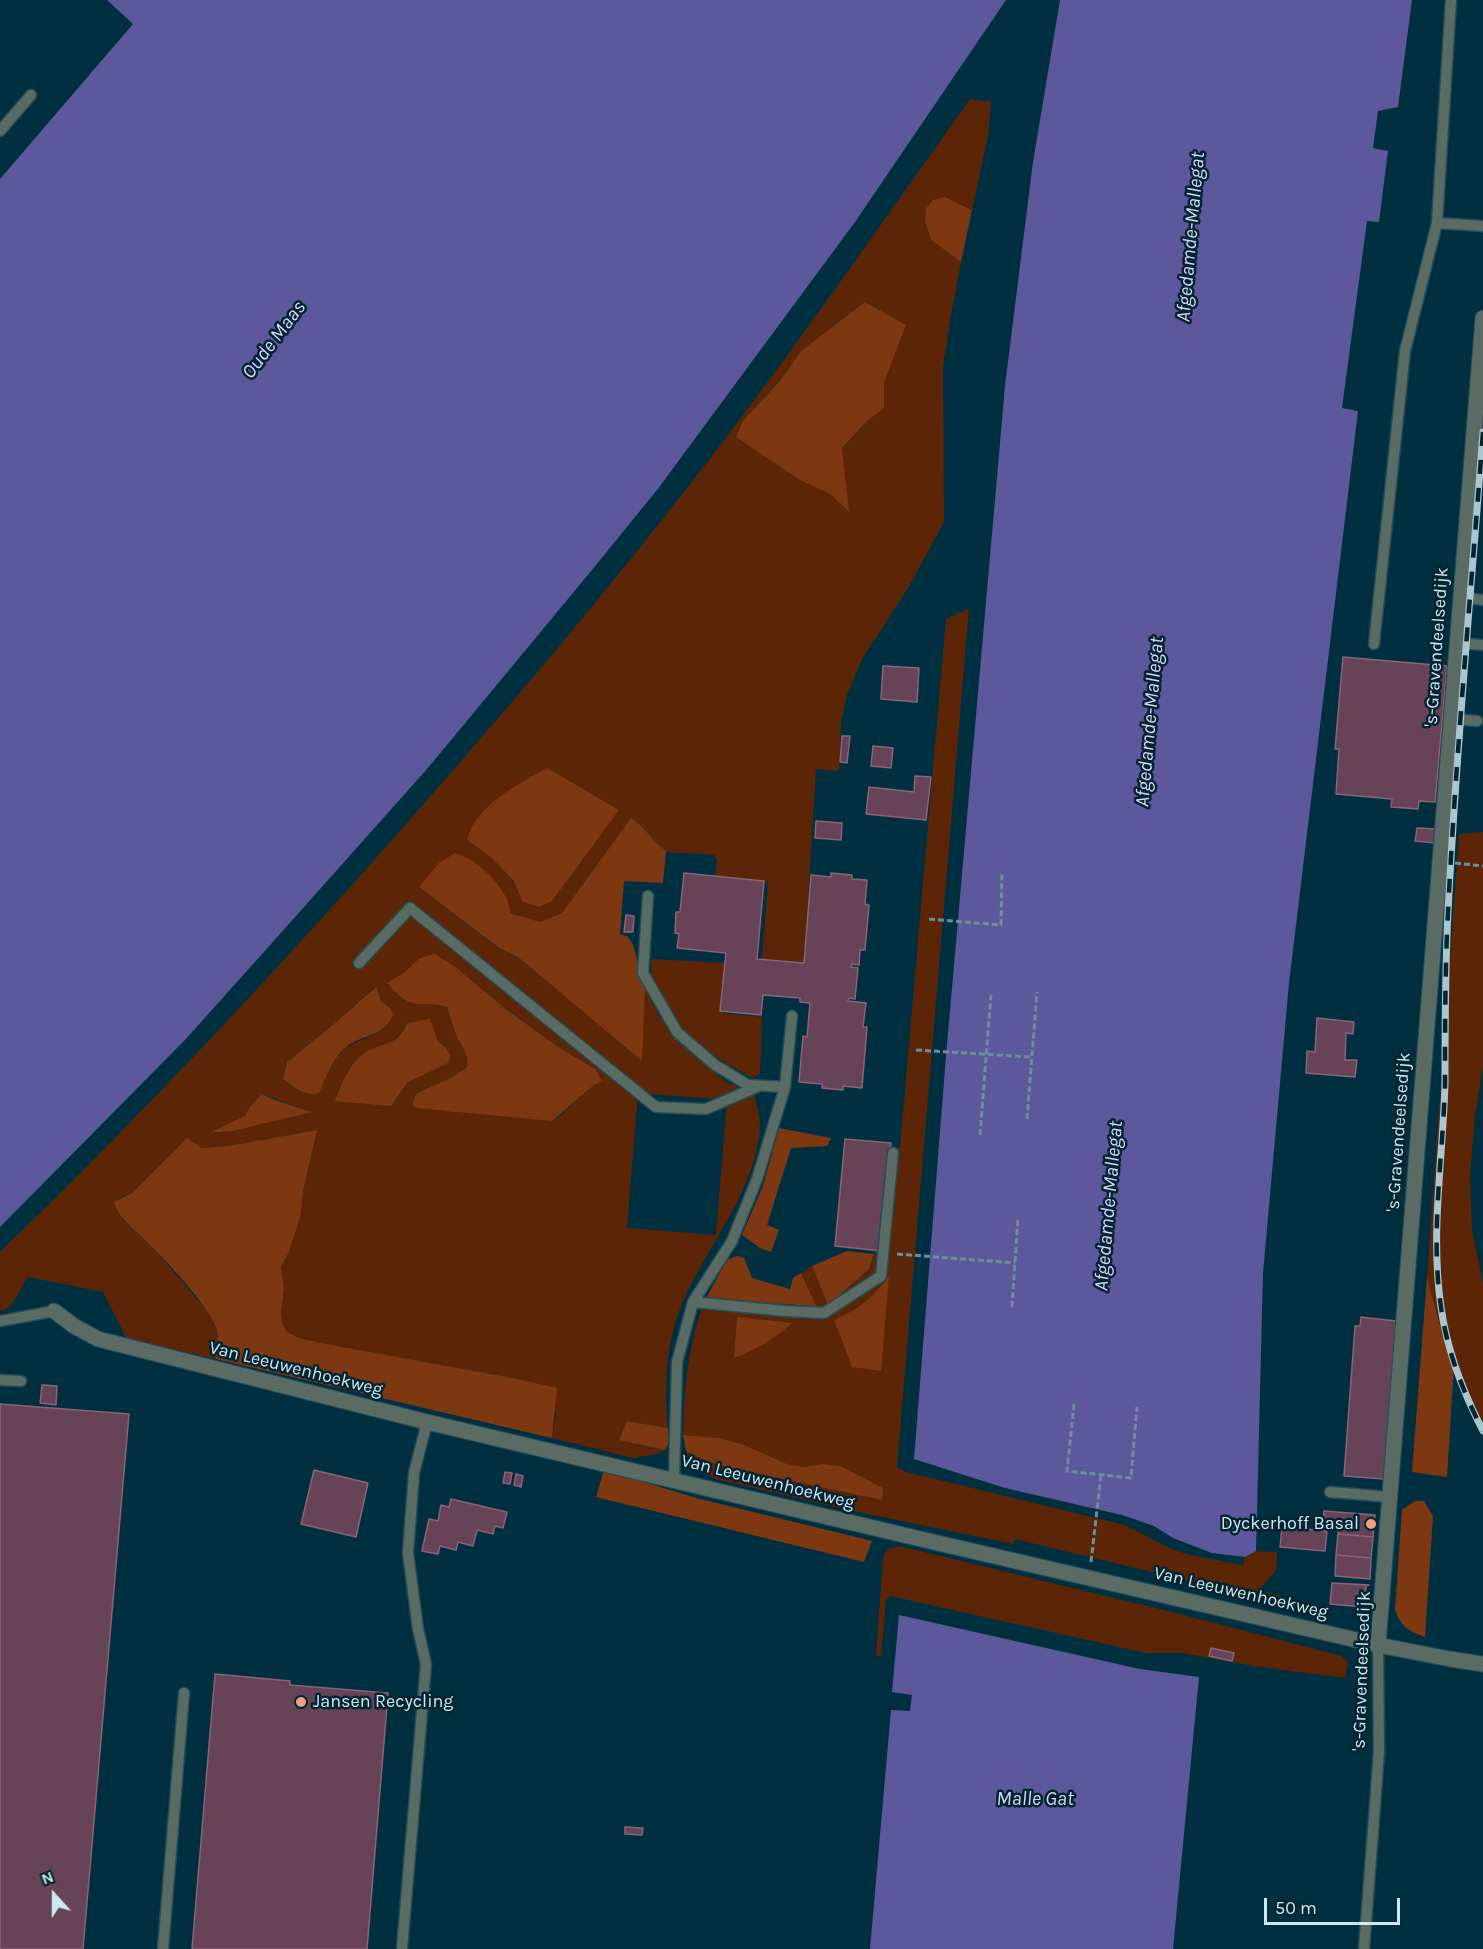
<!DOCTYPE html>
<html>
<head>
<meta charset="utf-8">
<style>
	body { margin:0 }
	#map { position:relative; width:1483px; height:1949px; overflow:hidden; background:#003040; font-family:Karla,sans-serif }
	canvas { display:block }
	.north { position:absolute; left:24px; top:1865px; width:60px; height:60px; -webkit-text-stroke:4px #022531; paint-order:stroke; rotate:339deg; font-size:16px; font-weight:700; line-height:24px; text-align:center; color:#cfe7f1 }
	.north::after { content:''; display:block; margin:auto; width:21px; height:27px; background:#cfe7f1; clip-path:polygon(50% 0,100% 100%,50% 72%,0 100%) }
	.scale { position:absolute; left:1264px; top:1898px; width:136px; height:27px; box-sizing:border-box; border:3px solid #cfe7f1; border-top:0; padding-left:8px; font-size:18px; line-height:21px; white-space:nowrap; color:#cfe7f1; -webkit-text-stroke:4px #022531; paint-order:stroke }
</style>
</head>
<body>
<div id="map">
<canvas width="1483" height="1949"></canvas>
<div class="north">N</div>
<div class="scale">50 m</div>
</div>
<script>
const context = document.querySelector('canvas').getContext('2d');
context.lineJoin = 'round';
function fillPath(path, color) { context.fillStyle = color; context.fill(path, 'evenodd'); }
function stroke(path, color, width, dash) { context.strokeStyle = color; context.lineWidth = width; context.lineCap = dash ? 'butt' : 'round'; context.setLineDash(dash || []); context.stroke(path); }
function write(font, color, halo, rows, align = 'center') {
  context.font = font + ' Karla,sans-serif'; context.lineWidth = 5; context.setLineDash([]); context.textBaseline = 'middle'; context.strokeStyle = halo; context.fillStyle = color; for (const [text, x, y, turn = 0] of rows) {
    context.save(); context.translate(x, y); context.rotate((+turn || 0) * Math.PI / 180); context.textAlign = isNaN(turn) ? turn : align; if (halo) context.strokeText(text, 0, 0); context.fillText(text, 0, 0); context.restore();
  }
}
const green = new Path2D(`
	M970,99L991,102L988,136L972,210L960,204L933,200L926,208L925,221L931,240L961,262L951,315L943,367L944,522L908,588L862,659L847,695L841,722L839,771L816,769L804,962L762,959L768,882L715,878L717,859L714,855C702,853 674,854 666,851C651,845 644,826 631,818L562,913L540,922L510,913L426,880L419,887L498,948L518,957L641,1060L645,988L658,1014L680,1043L726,1082L754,1094C756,1104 760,1115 760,1125C758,1186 709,1244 685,1297C666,1338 664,1384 668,1428L627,1421L619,1440L665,1450L657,1454L633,1458L552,1438L556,1412L513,1378L321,1343L299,1338L286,1331L281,1324V1312L284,1290L281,1267L289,1252L301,1214L303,1192L317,1130L228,1146L202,1148L187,1139L132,1193L119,1198L123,1220L151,1245L209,1313L216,1328L218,1341L216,1359L127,1339L103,1292L28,1277C18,1290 18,1301 4,1311L0,1310V1252C154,1103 301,945 442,783C545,665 646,544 740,419C819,314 894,206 970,99ZM865,302L906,325L884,383L883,408L866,422L842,448L848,511L830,494L743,421L779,382L801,351ZM618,810L552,901H522L514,881L491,857L467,839ZM405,972L504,1008L557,1046L595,1069L594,1085L557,1118L416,1094L454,1076L467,1067C469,1053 461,1047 456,1035C453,1026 450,1016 447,1007L436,1003L416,1004L405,1001L388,984ZM375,987L381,1001L390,1009L378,1033L346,1047L335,1059L329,1071L297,1090L283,1079L287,1062L328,1029ZM407,1023L445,1047L448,1063L407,1083L391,1106L363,1054C382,1047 398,1044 407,1023ZM260,1093L311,1112L233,1131L211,1133L245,1116L249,1108L261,1095ZM638,1093L727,1100L716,1235L627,1228Z
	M969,608L897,1467L906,1472L1121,1524C1141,1531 1159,1545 1180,1552C1200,1558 1222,1561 1243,1565L1245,1557L1256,1551L1277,1552L1276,1570L1259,1590L1293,1599L1285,1607H1278L1277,1602L1015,1539L1013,1544L839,1508L716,1479C702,1473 690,1467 686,1451L704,1460L722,1466L882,1500V1488L822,1464L804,1467L787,1464L742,1444L719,1438L683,1435C684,1390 688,1344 704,1302L791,1304L816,1308L801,1273L812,1266L828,1305L869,1269L874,1255L886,1146L900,1148L946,619ZM889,1278L852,1367L853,1312L868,1301ZM737,1317L793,1324L734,1358Z
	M1483,832V1066L1475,1116L1470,1176L1472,1230L1483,1283V1433L1442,1333L1427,1277L1459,834Z
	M652,959L727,963L723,1013L762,1017L760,1074L753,1078C727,1065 695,1045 678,1022C672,1015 668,1006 663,998C656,985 648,974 652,959Z
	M899,1546L1164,1610L1342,1656L1348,1664L1345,1678L1253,1666L1183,1653H1146L890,1596L886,1600L881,1656H876L883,1559L887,1549Z`);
const forest = new Path2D(`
	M945,197L972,210L961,262L931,240L925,221L926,208L933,200Z
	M865,302L906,325L884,383V408L866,422L842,448L849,512L830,494L800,480L736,437L743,421L779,382L801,351Z
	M547,768L619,810L552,901L539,907L522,901L514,881L491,857L467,840C476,804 518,785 547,768Z
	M631,818C644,826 652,841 666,851L663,883L624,881L620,934L628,937L633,944L645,988L642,1061L518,957L499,948L419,887L439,863L455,853C461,856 468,858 473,861C487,871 512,896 510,913L540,922L562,913Z
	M434,954L453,965L504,1008L557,1046L595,1069L602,1081L594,1085L552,1121L416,1108L412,1105L416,1094L454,1076L467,1067C469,1053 461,1047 456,1035C453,1026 450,1016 447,1007C433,1002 415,1007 405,1000C398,996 393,989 387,983L405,972L420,958Z
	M376,987L381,1001L391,1009L393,1016C378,1040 364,1033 346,1047C332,1059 326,1078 319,1093C305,1097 293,1087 283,1079L287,1062L328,1029Z
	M430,1019L438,1042L445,1047L451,1056L448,1063L407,1083L391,1106L335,1101C340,1086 349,1065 362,1055C379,1041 396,1050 407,1023Z
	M257,1092L275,1100L312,1112L233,1131L209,1133L245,1116L249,1108L261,1095Z
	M779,1128L831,1138L827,1146L791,1148L767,1225L779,1230L771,1252L760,1248L742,1235L763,1186Z
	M317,1130L303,1192L301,1214L289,1252L281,1267L284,1290L281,1312L282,1324L286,1331L299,1338L321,1343L513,1378L557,1388L552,1438L216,1359C217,1349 219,1337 216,1327C208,1306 166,1260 149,1244C136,1230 120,1221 114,1202L132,1193L187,1138L202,1148L228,1146Z
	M847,1251L874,1254L869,1269L828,1305L812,1266Z
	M737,1256L744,1258L752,1278L790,1289L793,1278L801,1273L817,1308L791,1304L704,1302L727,1260Z
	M889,1277L881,1371L852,1367L834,1320C860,1309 871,1298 889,1277Z
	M1427,1277L1442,1333L1454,1364L1447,1477L1412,1472Z
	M737,1317L793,1323C774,1338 757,1350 734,1358Z
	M627,1421L668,1428L669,1442L665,1450L619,1440Z
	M683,1435L719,1438L742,1444L787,1464L804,1467L822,1464L840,1466L883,1488L882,1500L722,1466L704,1460L686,1451Z
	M604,1470L700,1499L872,1541L864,1562L596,1497Z
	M1415,1501H1424L1433,1516L1425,1637C1409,1631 1401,1627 1395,1610L1402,1510Z`);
const water = new Path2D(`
	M107,0H1006L855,222L657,490L587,576L427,769L263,953L184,1041L0,1227V179L133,24Z
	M1060,0H1412L1398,107L1378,111L1373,148L1388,151L1379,222L1367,221L1342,408L1358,411L1289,983L1263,1273L1256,1551L1245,1557L1212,1553L1173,1538L1154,1526L1122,1515L1005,1488L914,1459L946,1056L1005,386L1033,162Z
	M899,1615L1140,1669L1199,1677L1173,1949H870L891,1710L910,1711L912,1695L892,1692Z`);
const building = new Path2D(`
	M1343,657L1447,666L1435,802L1419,801L1418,809L1391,807L1392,799L1336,794L1339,749H1335Z
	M883,666L919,668L917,702L881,699Z
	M842,736H850L847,763L840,762Z
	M873,746L893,748L891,768L871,766Z
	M915,776L931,777L926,820L866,814L869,787L914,792Z
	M816,821L842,823L841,840L815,838Z
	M1417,828L1437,829L1435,843L1415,841Z
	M684,873L764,881L757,959L804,963L811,875L831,877V873L852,875V879L867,880L865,904L869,905L865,950H860L859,965L852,964L851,967L858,968L855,999L849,998L848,1001L866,1003L863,1027H867L862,1088L843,1086V1090L822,1088V1084L799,1082L803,1036L807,1037L810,1003L800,1002V998L763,995L761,1015L720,1011L726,953L677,948L679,934L675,933L676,912H680Z
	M626,915L634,916L633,932H624Z
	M1317,1018L1354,1022L1353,1034L1346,1033L1345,1060H1357L1355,1077L1306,1073L1307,1051L1315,1052Z
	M845,1139L891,1143L882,1251L835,1246Z
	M1361,1317L1396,1321L1384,1479L1344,1476L1355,1326H1360Z
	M42,1385L57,1386L56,1405L40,1403Z
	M0,1404L129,1414L83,1949H0Z
	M314,1470L368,1483L356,1537L301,1524Z
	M505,1472L512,1473L510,1484L503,1483Z
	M516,1474L523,1476L521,1487L514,1485Z
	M451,1499L507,1512L503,1528L495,1526L493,1534L477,1530L473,1546L458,1542L456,1550L440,1546L438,1554L422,1551L429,1519L438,1521L441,1505L449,1507Z
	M1324,1511L1375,1515L1373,1537L1338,1534V1528L1323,1527Z
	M1282,1527L1327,1531L1325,1551L1280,1547Z
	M1338,1534L1373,1537L1371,1558L1336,1555Z
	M1336,1555L1371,1558L1370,1579L1335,1576Z
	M1332,1583L1369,1585L1366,1586L1364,1607L1330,1604Z
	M1211,1648L1234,1653L1232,1661L1209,1656Z
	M215,1674L290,1681V1685L388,1693L367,1949H192Z
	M625,1827L643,1828L642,1835L625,1834Z`);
const path = new Path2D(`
	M1455,863L1483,866
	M929,919L1001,925L1002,873
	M916,1050L1031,1057
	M1027,1119L1037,992
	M980,1135L991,994
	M897,1254L1015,1263
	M1012,1307L1018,1218
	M1074,1404L1067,1471L1131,1478L1137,1407
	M1091,1562L1101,1475`);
const service = new Path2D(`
	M0,131L31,95
	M1437,223L1483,226
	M1460,597L1483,600
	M1457,643L1483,645
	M1374,644L1405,351L1437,223L1451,0
	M1451,719L1477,721
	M648,896L643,973L677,1032L715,1065L748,1085L785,1087L757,1179L732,1241L693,1302L677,1362L674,1480
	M359,963L410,908L656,1107L706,1109L757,1087
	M785,1087L792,1016
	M693,1302L785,1311L824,1313L881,1276L893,1153
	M0,1321L54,1311
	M0,1380L21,1381
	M1330,1492L1390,1497
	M163,1949L184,1693
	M402,1949L426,1664L418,1629L408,1553L414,1473L427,1422
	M1364,1949L1379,1752L1378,1645`);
const minor = new Path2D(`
	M54,1311L74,1326L98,1339L427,1422L912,1537L1378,1645L1450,1659L1483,1664
	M1378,1645L1483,318`);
const rail = new Path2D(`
	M1483,432C1471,592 1456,752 1448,912C1445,969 1445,1027 1445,1084C1443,1157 1430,1234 1441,1307C1447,1351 1463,1392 1483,1431`);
const markers = [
	[1371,1524,6,"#f1a17c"],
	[301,1702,6,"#f1a17c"]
];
const streetNames = [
	["'s-Gravendeelsedijk",1437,647,-86],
	["'s-Gravendeelsedijk",1399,1132,-86],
	["Van Leeuwenhoekweg",296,1369,14],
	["Van Leeuwenhoekweg",768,1482,14],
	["Van Leeuwenhoekweg",1241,1593,13],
	["'s-Gravendeelsedijk",1362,1671,-88]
];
const poiNames = [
	["Dyckerhoff Basal",1359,1524],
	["Jansen Recycling",313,1702,"left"]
];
const waterNames = [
	["Afgedamde-Mallegat",1191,237,-85],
	["Oude Maas",274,340,-53],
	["Afgedamde-Mallegat",1150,722,-85],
	["Afgedamde-Mallegat",1109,1206,-85],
	["Malle Gat",1035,1799]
];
fillPath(green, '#5b2506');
fillPath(forest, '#7d3812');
fillPath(water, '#5d579b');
fillPath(building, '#664356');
stroke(building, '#8a6478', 1.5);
stroke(service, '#214d5c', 13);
stroke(minor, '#214d5c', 17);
stroke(path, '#6b8f9c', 3, [6, 3]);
stroke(service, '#596b63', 10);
stroke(minor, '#596b63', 15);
stroke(rail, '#a9c6d1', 7);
stroke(rail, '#022531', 4.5, [14]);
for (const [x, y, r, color] of markers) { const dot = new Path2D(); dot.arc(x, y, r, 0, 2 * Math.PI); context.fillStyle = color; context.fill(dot); stroke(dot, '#022531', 2); }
write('18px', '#cfe7f1', '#022531', streetNames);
write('18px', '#cfe7f1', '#022531', poiNames, 'right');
write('italic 20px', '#d6d6fe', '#022531', waterNames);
</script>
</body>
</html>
